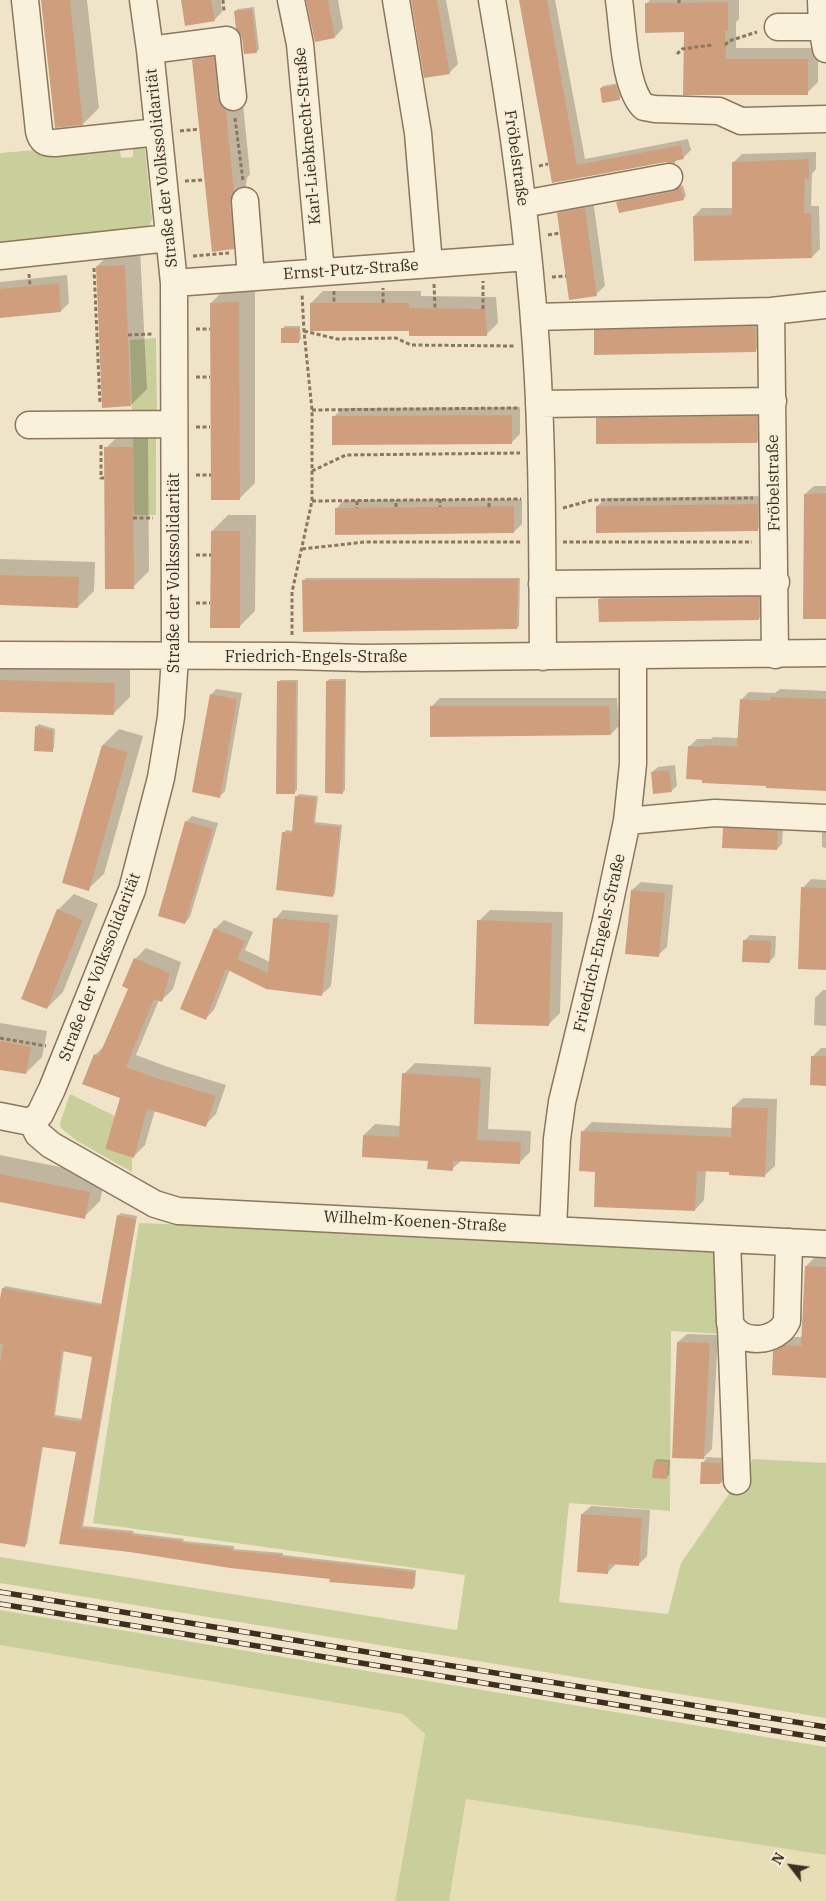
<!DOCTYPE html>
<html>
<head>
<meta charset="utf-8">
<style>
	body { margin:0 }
	#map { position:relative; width:826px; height:1901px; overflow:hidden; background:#f0e4c8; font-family:"IBM Plex Serif",serif }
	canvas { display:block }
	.north { position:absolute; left:766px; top:1841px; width:50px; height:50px; -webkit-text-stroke:4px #f7eed8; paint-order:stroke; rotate:300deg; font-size:14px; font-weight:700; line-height:20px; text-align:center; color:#3d2e20 }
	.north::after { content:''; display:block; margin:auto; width:18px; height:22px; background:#3d2e20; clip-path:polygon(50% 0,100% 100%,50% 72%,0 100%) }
</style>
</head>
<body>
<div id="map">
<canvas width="826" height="1901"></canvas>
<div class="north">N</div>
</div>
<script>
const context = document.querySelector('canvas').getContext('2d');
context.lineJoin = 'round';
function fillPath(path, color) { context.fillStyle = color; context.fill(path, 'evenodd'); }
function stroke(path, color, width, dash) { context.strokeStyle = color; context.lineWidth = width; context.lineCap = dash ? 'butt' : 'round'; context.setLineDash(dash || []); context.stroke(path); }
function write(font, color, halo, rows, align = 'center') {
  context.font = font + ' "IBM Plex Serif",serif'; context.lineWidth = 4; context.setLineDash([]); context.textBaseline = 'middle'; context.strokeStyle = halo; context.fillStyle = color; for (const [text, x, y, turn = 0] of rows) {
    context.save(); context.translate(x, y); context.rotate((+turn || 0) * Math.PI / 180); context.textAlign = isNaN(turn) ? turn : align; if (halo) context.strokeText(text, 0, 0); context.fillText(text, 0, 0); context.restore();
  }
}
const farmland = new Path2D(`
	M0,1645L403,1713L425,1734L395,1901H0Z
	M466,1799L826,1855V1901H449Z`);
const green = new Path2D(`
	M133,141H144L152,219L148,228L0,244V153L119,143L121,158L133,157Z
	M156,338L157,416H132L130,340Z
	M133,434H156V515H134Z
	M70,1094L115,1116L105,1149L132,1157V1172L77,1141L61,1128L60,1123Z
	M139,1223L720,1245L723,1334L671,1331L670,1511L569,1503L559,1602L668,1614L681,1563L753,1459L826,1463V1718L0,1583V1557L457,1630L465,1575L93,1523Z
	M0,1610L826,1747V1855L466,1799L449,1901H395L425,1734L403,1714L0,1645Z`);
const shadow = new Path2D(`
	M42,0H87L99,108L83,124Z
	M182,0H221L222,12L214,20Z
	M308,0H338L343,28L335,37Z
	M412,0H446L458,64L449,73Z
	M520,0H555L585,159L688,139L691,150L683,158L678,159L675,162L666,161L553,182Z
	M650,0H739V19L736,22V48H818V82L807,93L685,94V31L646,4Z
	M254,7L259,49L256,52L243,38L235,11L238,9Z
	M229,42L242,94L250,174L247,178L246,185L249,232L233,248L193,60L209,44Z
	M619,83L622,97L619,99L601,88L603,86Z
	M816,152V169L812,174L811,206H819L820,249L812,257L694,216L702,208H733L734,162L742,154Z
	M683,185L686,196L683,199L618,202L620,200L675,190Z
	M593,200L605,286L596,294L558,213L567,205Z
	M140,249L147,389L131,405L97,266L113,251Z
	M67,275L69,303L61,311L0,317V282Z
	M227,287H255V483L239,499L211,303Z
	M323,291H421V296L496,297L498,323L486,335L410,329L311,303Z
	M763,319V342L755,351L595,331L603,323Z
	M285,326H300L301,339L298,342L282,329Z
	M520,407V434L511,443L334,417L342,408Z
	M765,408V434L757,442L598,419L606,410Z
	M122,432H148L149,571L133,587L106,448Z
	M814,486H826V618L805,494Z
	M765,496L766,522L757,530L597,506L606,498Z
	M522,499V524L514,532L336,509L344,500Z
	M228,515H256L255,611L239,627L212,531Z
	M0,559L95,562L94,591L78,607L0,604Z
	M306,578H520L519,626L517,628L303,581Z
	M767,589V610L759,619L600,599L608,591Z
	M0,664L130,667V697L114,713L0,711Z
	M330,679H346L345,790L343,792L327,681Z
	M281,680H298L297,790L295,792L278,682Z
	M216,689L242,693L225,791L220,796L211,695Z
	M780,689L826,691V790L768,784L689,747L697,739H711L713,737L739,738L741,700L749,692L775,693Z
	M440,698H617L619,726L611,734L432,706Z
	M39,724L55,729L54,748L52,750L36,727Z
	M119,729L143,736L104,874L88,889L103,745Z
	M675,765L677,786L671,791L652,772L658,767Z
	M299,794L318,796L315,822L342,825L335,893L333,896L284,833L286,830L293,831L297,796Z
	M192,816L218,823L190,917L185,923L187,821Z
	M729,823L783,826L782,844L777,849L724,829Z
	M826,829V848L822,847V833Z
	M811,879L826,880V969L803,888Z
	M641,882L673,885L667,947L658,955L632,890Z
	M74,894L98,904L63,992L47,1008L58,910Z
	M283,910L338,915L331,986L322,994L230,970L214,1010L206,1018L215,929L224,920L253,932L245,950L270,962L275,919Z
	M490,910L563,912L560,1013L548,1025L479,921Z
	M750,935L776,936L775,956L769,962L744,941Z
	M146,948L181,962L173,989L162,1000H159L136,1055L168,1067L226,1085L216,1114L205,1125L155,1110L145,1145L134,1156L121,1097L95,1055L106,1044L129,988L135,959Z
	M823,990H826V1026L814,1025L815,998Z
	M0,1023L47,1031L42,1057L26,1073L0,1068Z
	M821,1048H826V1085L812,1057Z
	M415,1063L491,1067L488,1129L531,1131L530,1152L519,1163L462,1160L452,1169L364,1135L375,1124L401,1126L404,1074Z
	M743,1098L777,1099L775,1166L765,1175L706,1170L704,1200L695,1210L597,1171L582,1132L592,1122L732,1128L733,1107Z
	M0,1155L105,1176L100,1201L84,1217L0,1201Z
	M121,1213L137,1216L83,1526L134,1531L133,1533L184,1539L183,1541L234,1546V1549L283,1553V1555L416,1570L415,1586L413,1588L61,1543L77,1451L43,1446L27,1544L24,1546L0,1542V1306L3,1289L5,1286L103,1304L118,1216ZM64,1350L94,1356L83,1419L55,1415Z
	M814,1258H826V1376L774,1352L783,1343L795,1337H803L806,1266Z
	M687,1334L718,1335L712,1449L704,1457L726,1458L727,1475L721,1481L702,1463L707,1458L673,1456L678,1342Z
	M657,1459L670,1460L669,1475L666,1478L655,1461Z
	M591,1506L650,1510L647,1556L638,1565L616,1564L607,1573L582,1514Z`);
const building = new Path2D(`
	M41,0H70L83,125L55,128Z
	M181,0H211L215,21L185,26Z
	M306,0H328L335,38L315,42Z
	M411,0H437L450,74L424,78Z
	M519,0H547L577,165L681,145L684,159L674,161L675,164L666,162L552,183Z
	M728,2V31H725L726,59H808V95H683L684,32L645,33V3Z
	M252,9L257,53L244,54L242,38L236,29L234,11Z
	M214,57L218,99L221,105L226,110L234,191L231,195L230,202L234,249L212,252L192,60Z
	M616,85L620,100L602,103L600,88Z
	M809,159V179L805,178L804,213H811L812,258L694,261L693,216L732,215V162Z
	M681,186L684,200L619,213L616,202L672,192Z
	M585,208L597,296L569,300L557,213Z
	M125,265L131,406L102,408L96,266Z
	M59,283L61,312L0,318V289Z
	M239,302L240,500H211L210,303Z
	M310,303H409V308L485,309L487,336H409V331H310Z
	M755,326L756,352L594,355V330Z
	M281,328H299V343H281Z
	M512,415V444L332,445V416Z
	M757,416V443L596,444V418Z
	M104,447H133L134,589H105Z
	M826,493V619H803L804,494Z
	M758,504V531L596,533V506Z
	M514,506V533L335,535V508Z
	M211,531H240V628H210Z
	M0,575L79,577L78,608L0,605Z
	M518,579L517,629L303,632L302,580Z
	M759,597V620L599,622L598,599Z
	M0,680L115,683L114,715L0,712Z
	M277,681L296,682L295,794H276Z
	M326,681H345L343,794L325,793Z
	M210,694L237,699L220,798L192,792Z
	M770,697L826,699V791L766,788V786L702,783V780L686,779L688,746L704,747V745L737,746L740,699L770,701Z
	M430,706H609L611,735L430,737Z
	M35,726L53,731V752L34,751Z
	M102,745L128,752L89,891L62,883Z
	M669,770L672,792L653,794L651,772Z
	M295,796L316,798L313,824L340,827L333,897L276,890L282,832L292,833Z
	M185,821L213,829L185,924L158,916Z
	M723,828L778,831L777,850L722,848Z
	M801,887L826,888V970L798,969Z
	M631,890L665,893L659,957L625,954Z
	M57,909L83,920L47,1009L21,999Z
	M273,918L330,923L322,996L266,989L226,969L206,1020L180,1009L214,928L245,941L237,959L268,973Z
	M477,920L552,923L549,1026L474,1024Z
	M743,940L771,941L770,963L742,962Z
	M134,958L170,973L162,1002L154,999L126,1067L156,1078L216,1096L206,1127L147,1109L134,1158L105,1149L120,1098L82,1084L94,1054L99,1056L128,989L122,986Z
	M0,1041L31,1047L26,1074L0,1070Z
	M811,1056H826V1086L810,1085Z
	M402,1073L481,1078L477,1140L521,1142L520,1164L453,1161V1171L427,1169L428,1161L362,1157L363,1135L399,1137Z
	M732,1107L768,1108L765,1177L729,1175V1172L697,1171L695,1211L594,1207L595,1172L579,1171L581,1131L731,1137Z
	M0,1174L90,1192L85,1219L0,1202Z
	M117,1215L136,1219L81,1528L132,1533V1535L182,1541V1543L232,1548V1551L282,1555L281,1557L415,1572L413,1589L329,1582L330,1579L230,1568L130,1552L59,1544L76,1452L42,1447L25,1547L0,1543V1364L3,1344H0V1299L2,1288L101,1306ZM62,1351L92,1357L81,1422L53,1417Z
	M805,1266L826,1267V1378L772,1375L773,1351L786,1345L801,1346Z
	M677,1342L710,1343L704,1459L672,1458Z
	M654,1461L668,1462L667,1479L652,1478Z
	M701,1462L721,1463L722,1482L719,1484H700Z
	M581,1514L642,1518L639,1566L609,1564L608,1574L577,1572Z`);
const path = new Path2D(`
	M223,0L224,11
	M679,0V3
	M725,45L729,41L757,32
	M677,54L682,49L712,45
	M235,118L243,181
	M180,131L199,129
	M539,166L548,164
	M185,181L204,180
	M548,235L560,233
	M193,256L229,253
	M94,268L100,404
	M29,274L30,286
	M552,277L566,276
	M434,284L435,308
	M334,291V303
	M383,303V288
	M483,309V281
	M196,329H210
	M304,331L337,339L396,338L411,345L516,346
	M128,335L152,334
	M196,377H210
	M312,410L519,408
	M196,427H210
	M101,445V478H104
	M312,471L346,455L520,453
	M196,475H211
	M440,499V507
	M312,501L521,499
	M357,501V508
	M396,507V500
	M489,507V499
	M563,508L592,500L753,498
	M133,518H153
	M563,542H752
	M302,549L365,542H522
	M196,555H211
	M196,603H210
	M292,635V592L312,501V410L304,331L302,294
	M0,1038L46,1046`);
const minor = new Path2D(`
	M25,0L39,131C41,141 45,143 55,143L158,132
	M291,0L300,44L321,272
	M396,0L418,133L429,264
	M492,0C512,114 528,230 536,346C543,449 542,553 543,657
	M619,0C623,27 624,88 644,107L655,109L719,111L741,121L826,119
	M821,0L822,27L826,49
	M778,27H822
	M150,50L227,40L233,97
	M245,201L251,277
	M523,204L669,177
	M0,256L169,238
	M174,283L528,257
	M771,311L775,655
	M534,317L771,311L826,305
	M539,404L773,401
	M29,425L174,424
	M542,584L776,582
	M0,655L291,656L364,658L826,653
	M627,821L715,813L826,818
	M0,1116L25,1121H32
	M32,1121L40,1114L52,1089L132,890L161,778L171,717L175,657L174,283L150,50L143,0
	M32,1121L38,1134L51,1145L155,1204L178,1211L826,1244
	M553,1229L557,1139L562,1102L606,920L627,821L633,764V656
	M727,1239L730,1323C740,1346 778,1343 787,1321L789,1242
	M731,1327L737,1481`);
const rail = new Path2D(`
	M0,1592L826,1727
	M0,1604L826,1739`);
const streetNames = [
	["Karl-Liebknecht-Straße",308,136,-95],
	["Fröbelstraße",516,158,82],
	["Straße der Volkssolidarität",162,168,-96],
	["Ernst-Putz-Straße",351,270,-4],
	["Fröbelstraße",774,483,-91],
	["Straße der Volkssolidarität",174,573,-90],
	["Friedrich-Engels-Straße",316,657],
	["Friedrich-Engels-Straße",600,943,-77],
	["Straße der Volkssolidarität",100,967,-69],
	["Wilhelm-Koenen-Straße",415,1222,3]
];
fillPath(farmland, '#e6deb5');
fillPath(green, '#c9cf9b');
fillPath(shadow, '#0003');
fillPath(building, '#cf9f7d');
stroke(minor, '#8d765c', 29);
stroke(path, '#8d765c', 3, [4, 2.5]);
stroke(minor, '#faf1dc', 26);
stroke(rail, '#3d2e20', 5.5);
stroke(rail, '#f7eed8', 4, [11]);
write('16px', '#3d2e20', '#f7eed8', streetNames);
</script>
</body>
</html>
